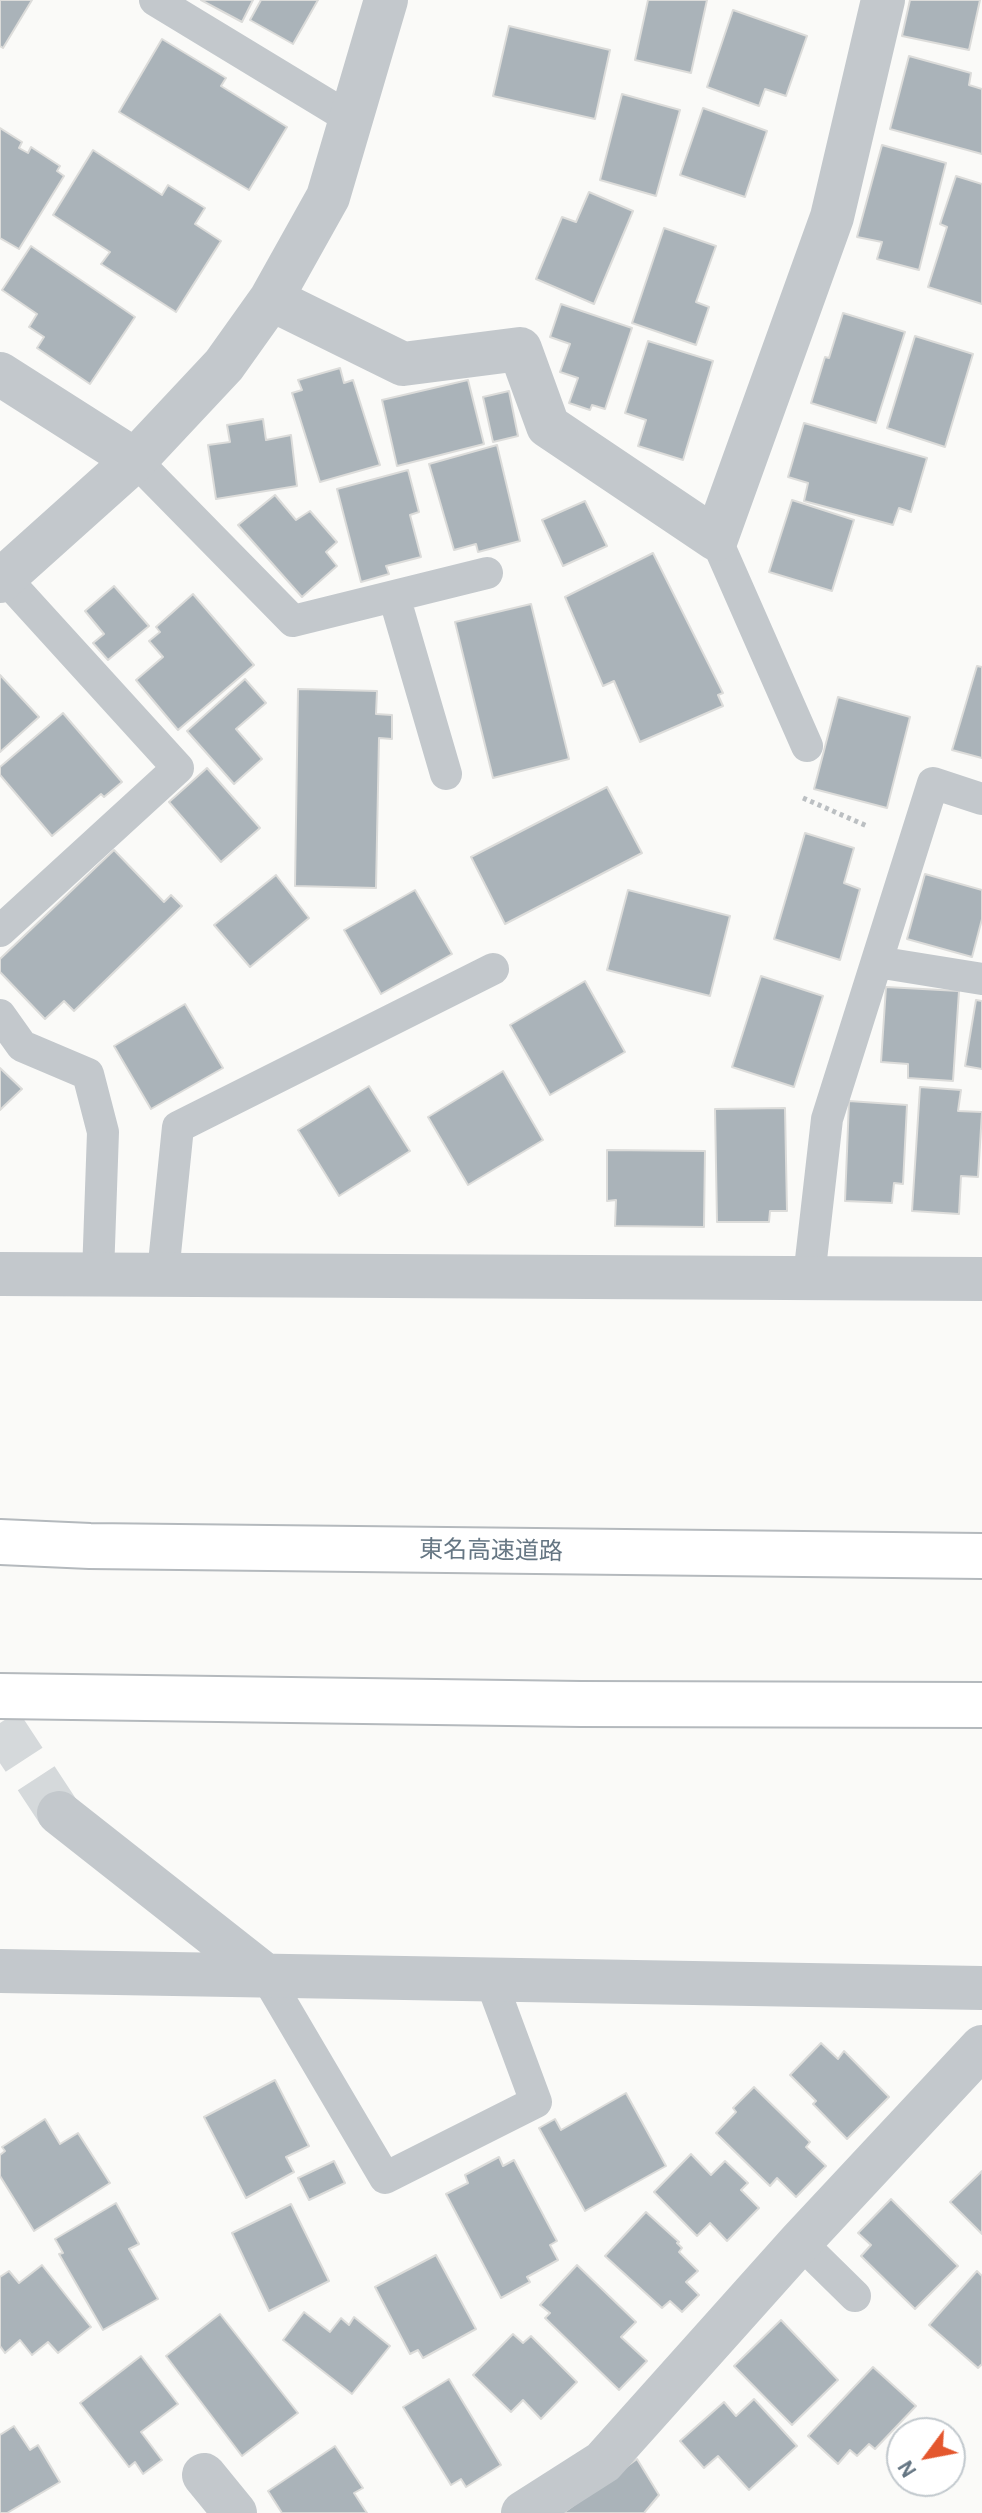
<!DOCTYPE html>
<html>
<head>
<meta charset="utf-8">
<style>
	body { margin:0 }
	#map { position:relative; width:982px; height:2513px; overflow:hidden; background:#fafaf8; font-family:"Alegreya Sans",sans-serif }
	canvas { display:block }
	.north { position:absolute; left:886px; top:2417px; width:80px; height:80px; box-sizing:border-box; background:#fff; border:2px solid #c1c8cd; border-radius:50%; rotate:238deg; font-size:22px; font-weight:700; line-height:32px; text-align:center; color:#657683 }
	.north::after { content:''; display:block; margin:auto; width:28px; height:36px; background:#e4572e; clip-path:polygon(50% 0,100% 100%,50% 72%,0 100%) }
</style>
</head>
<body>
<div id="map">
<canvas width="982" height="2513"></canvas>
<div class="north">N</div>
</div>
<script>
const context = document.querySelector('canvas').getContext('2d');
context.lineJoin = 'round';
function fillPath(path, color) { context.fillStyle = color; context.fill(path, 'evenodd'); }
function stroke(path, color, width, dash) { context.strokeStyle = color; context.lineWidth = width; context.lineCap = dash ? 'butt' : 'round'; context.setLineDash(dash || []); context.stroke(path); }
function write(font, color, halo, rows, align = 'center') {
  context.font = font + ' "Alegreya Sans","Noto Sans JP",sans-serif'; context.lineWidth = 8; context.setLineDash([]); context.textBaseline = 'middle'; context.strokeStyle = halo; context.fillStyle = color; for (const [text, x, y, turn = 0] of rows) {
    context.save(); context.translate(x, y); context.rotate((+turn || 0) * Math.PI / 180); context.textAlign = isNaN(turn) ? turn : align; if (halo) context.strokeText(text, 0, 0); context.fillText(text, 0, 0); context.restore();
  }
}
const building = new Path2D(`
	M0,0H32L3,48L0,46Z
	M201,0H253L242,22Z
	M261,0H318L293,44L250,20Z
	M648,0H707L691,73L635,60Z
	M910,0H980L969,50L902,36Z
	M733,10L807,36L786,96L765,89L759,106L707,87Z
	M509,26L610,50L595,119L493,96Z
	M162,39L226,78L221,86L287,127L249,190L119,112Z
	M909,56L971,73L969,85L982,89V154L890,129Z
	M622,94L680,110L656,196L600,180Z
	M703,108L767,131L745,197L680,175Z
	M0,128L22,142L19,148L28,153L31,147L60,166L57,171L64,176L19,249L0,238Z
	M882,145L946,163L919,270L877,259L882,242L857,237Z
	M93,150L162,195L168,185L205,208L195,224L221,241L176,312L101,264L110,252L53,215Z
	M956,176L982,184V304L928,287L947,227L940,224Z
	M589,192L633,211L594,304L536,279L562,217L576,222Z
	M664,228L716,246L696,302L709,307L696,345L632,323Z
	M31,246L135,317L90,384L37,348L44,337L29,327L37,314L2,290Z
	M561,304L632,328L605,409L592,405L590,410L569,403L578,378L560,372L570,344L550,337Z
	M843,313L905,332L876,423L811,403L825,357L829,358Z
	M915,336L973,354L945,447L887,428Z
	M648,341L713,361L683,460L638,446L646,420L625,413Z
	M340,368L344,383L353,380L380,465L320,482L292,393L302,390L298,380Z
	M468,380L484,444L397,466L382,400Z
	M509,391L518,436L493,442L483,397Z
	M263,419L266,440L291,435L297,486L216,499L208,445L230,442L227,425Z
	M804,423L927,458L911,512L899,508L893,525L804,501L808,483L788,477Z
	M497,445L520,541L478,552L476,544L454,550L429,464Z
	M408,470L419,512L410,515L421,557L386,566L389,574L361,582L337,489Z
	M275,495L296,520L310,511L337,542L326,552L337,566L302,597L238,525Z
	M792,500L854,520L832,591L769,572Z
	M585,501L607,546L563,566L542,520Z
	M653,553L723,693L718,695L723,706L640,742L614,681L603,686L565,597Z
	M114,586L149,626L108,660L93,643L104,634L85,611Z
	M193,594L254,665L178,730L136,680L163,657L149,641L160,632L156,627Z
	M531,604L569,759L493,778L455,622Z
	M977,666L982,667V758L952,750Z
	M0,675L39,717L0,752Z
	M245,679L266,703L236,729L262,759L234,784L187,731Z
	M298,689L377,691L376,714L392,715V739L379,738L376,888L295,886Z
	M838,697L910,717L887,808L814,789Z
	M63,713L122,782L104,797L101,794L52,836L0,775V767Z
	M207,768L260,828L221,862L169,802Z
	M607,787L642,853L505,924L471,857Z
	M805,833L854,848L844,883L860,889L840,960L774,939Z
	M114,850L164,902L171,895L182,906L74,1011L64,1001L45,1019L0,972V959Z
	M925,874L982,890V919L972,957L907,939Z
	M276,875L309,918L250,967L214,925Z
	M415,890L452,954L381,994L344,930Z
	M628,890L730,916L710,996L607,970Z
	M761,976L823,996L794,1087L732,1067Z
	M585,981L625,1052L550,1095L510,1025Z
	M886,987L959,991L953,1081L908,1078V1064L881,1062Z
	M976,1000L982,1001V1069L965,1066Z
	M185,1004L223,1068L151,1109L114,1046Z
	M0,1068L22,1089L0,1110Z
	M503,1071L543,1140L468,1185L428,1117Z
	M369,1086L410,1151L339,1196L298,1130Z
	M920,1087L961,1090L958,1111L982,1112L978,1177L961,1176L959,1214L912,1211Z
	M849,1101L907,1105L903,1184L894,1183L892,1203L845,1201Z
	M785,1108L787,1211H770L769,1222H717L715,1109Z
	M607,1150L705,1151L704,1227L615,1226L616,1200L607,1201Z
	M821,2043L838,2059L844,2051L889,2097L847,2139L813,2104L816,2101L790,2075Z
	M275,2080L309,2146L286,2157L294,2172L246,2198L204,2117Z
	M754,2087L810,2142L806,2147L826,2166L796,2197L777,2178L770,2186L716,2133L736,2112L733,2108Z
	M626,2093L666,2166L585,2211L539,2128L555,2119L561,2130Z
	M45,2119L60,2144L78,2133L110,2183L34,2231L0,2176V2155L5,2151L2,2147Z
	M691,2154L711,2175L725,2161L748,2183L741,2190L759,2208L727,2241L710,2223L697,2236L654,2192Z
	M499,2157L503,2166L514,2160L557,2241L550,2245L558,2260L527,2277L530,2282L501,2298L446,2194L468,2183L465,2175Z
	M334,2161L345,2183L309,2200L298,2178Z
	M982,2171V2234L950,2202Z
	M891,2199L958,2266L915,2309L861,2256L871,2245L858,2233Z
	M116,2203L139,2244L129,2249L158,2299L103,2330L59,2254L63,2253L55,2239Z
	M291,2204L329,2281L269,2311L232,2233Z
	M646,2212L679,2242L677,2243L682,2248L679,2252L698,2271L686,2282L699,2295L682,2312L670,2301L662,2308L605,2256Z
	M436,2255L476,2329L423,2358L418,2350L410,2354L375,2287Z
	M42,2265L91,2327L58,2353L48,2342L32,2355L20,2340L5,2353L0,2346V2277L9,2271L19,2283Z
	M577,2265L636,2322L621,2337L647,2361L619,2390L545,2318L550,2313L540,2305Z
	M977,2271L982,2276V2364L978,2368L929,2325Z
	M304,2312L330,2332L341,2318L349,2325L354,2317L390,2346L352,2394L283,2340Z
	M220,2314L298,2413L242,2456L166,2356Z
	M781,2320L838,2380L792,2425L734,2366Z
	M513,2334L523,2343L531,2336L577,2382L541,2419L523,2400L511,2412L473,2375Z
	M141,2356L178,2404L141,2432L162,2460L143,2474L135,2462L129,2467L80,2403Z
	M873,2367L916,2406L875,2449L869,2444L857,2456L850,2450L838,2464L808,2436Z
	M449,2379L501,2465L466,2487L461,2479L451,2485L403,2407Z
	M754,2399L797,2446L749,2490L718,2456L704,2468L680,2441L724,2402L736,2416Z
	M14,2426L30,2450L38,2445L60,2482L7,2513H0V2435Z
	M335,2446L363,2488L354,2493L367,2513H282L268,2491Z
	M637,2459L659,2495L644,2513H563Z`);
const minorTunnel = new Path2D(`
	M0,1723L59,1813`);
const path = new Path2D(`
	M803,798L867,826`);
const service = new Path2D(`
	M155,0L351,119
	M135,460L293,621L487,573
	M716,539L807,746
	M394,596L446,774
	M0,931L178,768L4,577
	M877,962L982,979
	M0,1015L22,1046L88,1074L103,1132L98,1274
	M163,1273L178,1127L493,969
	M809,1277L827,1119L933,783L982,799
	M266,1976L385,2178L536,2102L490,1978
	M800,2242L855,2296`);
const minor = new Path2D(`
	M271,299L403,364L520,349L548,426L716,539L832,217L883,0
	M0,374L135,460
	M0,581L135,460L224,365L271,299L328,197L386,0
	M0,1274L982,1279
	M59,1813L266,1976
	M0,1971L982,1988
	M204,2475L235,2513
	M523,2513L603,2462L800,2242L982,2047`);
const motorway = new Path2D(`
	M0,1542L90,1546L982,1556
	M0,1696L581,1704L982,1705`);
const streetNames = [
	["東名高速道路",491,1551,1]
];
fillPath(building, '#aab3b9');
stroke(building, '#dcdcda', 2);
stroke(minorTunnel, '#d5d9db', 44, [44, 22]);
stroke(motorway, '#b4b9bd', 48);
stroke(path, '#bbbfc2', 5, [4, 4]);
stroke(service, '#c3c8cc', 32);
stroke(minor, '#c3c8cc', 44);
stroke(motorway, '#fff', 44);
write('24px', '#657683', '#fff', streetNames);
</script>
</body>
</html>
